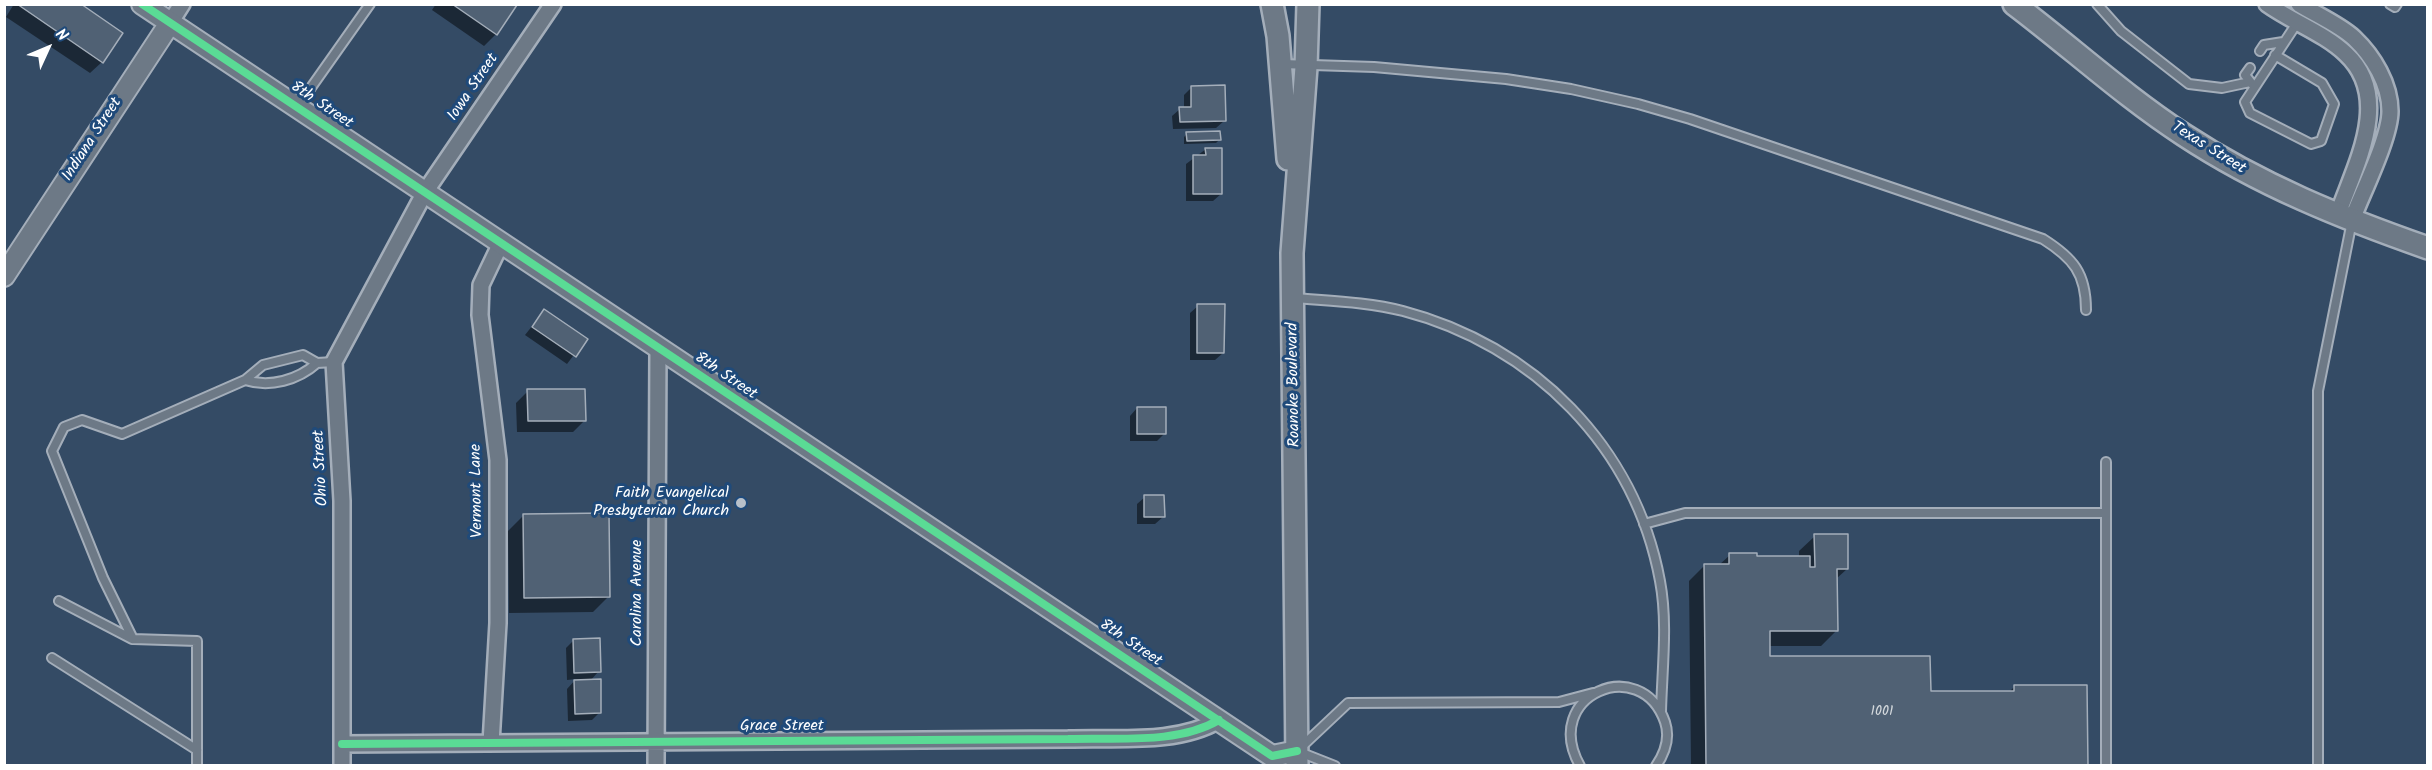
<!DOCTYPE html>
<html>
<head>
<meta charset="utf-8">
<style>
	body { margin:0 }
	#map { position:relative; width:2432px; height:770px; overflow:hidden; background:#344b65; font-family:Kalam,sans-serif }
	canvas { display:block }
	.frame { position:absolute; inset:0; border:6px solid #fff; pointer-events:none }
	.north { position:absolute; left:18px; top:18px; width:60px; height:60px; -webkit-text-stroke:4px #1f4a7a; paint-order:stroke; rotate:46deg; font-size:16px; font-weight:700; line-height:24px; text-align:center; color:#fff }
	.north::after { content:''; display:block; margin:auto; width:21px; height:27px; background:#fff; clip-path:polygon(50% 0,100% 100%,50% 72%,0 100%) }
</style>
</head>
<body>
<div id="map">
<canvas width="2432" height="770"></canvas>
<div class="frame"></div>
<div class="north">N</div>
</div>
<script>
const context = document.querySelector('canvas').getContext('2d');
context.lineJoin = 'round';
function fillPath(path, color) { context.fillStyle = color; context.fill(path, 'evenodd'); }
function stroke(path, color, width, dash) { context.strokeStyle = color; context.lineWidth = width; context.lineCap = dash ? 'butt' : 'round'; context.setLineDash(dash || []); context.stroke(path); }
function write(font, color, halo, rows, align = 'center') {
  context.font = font + ' Kalam,sans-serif'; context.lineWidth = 6; context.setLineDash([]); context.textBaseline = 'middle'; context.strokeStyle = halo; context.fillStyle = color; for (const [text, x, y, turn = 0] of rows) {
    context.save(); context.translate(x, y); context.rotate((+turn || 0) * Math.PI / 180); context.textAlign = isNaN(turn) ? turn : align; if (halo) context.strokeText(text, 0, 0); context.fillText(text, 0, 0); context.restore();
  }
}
const shadow = new Path2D(`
	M14,4H78L102,62L90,73L6,17Z
	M436,4H514L496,34L484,46L432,10Z
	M1192,87L1224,121L1216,128L1173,129L1172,116L1180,109H1184V95Z
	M1187,134L1219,140L1216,143L1184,144V137Z
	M1206,149L1221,194L1213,201H1186V164Z
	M1198,306L1223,353L1215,360H1190V313Z
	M544,311L586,339L567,364L525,335Z
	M528,391L584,421L573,432H517L516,403Z
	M1137,408L1165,433L1157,441H1130V416Z
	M1145,497L1163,517L1155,524H1137V504Z
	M524,515L609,596L593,612L509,613L508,531Z
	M1815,536L1847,569L1836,579V631L1821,646H1768V658L1929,692H2009L2014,687L2086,766H1691L1689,581L1705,565H1719L1730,555L1799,557V551Z
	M574,640L599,671L590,681L600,712L592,720L568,721L567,689L576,679L567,680L566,648Z`);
const building = new Path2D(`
	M17,4H81L123,33L103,63Z
	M452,4H517V5L497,35Z
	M1225,85L1226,121L1180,122L1179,107H1191V86Z
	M1220,131L1221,140L1187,141L1186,132Z
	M1205,148H1222V194H1193V155H1206Z
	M1197,304H1225L1224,353H1197Z
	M544,309L588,339L576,357L532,327Z
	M527,389H585L586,421H528Z
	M1137,407H1166V434H1137Z
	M1144,495H1164L1165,517H1144Z
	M609,513L610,597L524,598L523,514Z
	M1814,534H1848V569H1837L1838,631H1770V656H1930L1931,691H2014V685H2087L2088,766H1706L1704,564H1729V553H1757V556H1810V567H1815Z
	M600,638L601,672L574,673L573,639Z
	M601,679V713L575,714L574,680Z`);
const service = new Path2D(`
	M2097,4L2121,31L2189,84L2222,88L2250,82
	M2390,4L2395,7L2397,4
	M2260,51L2264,45L2283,42
	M2275,55L2322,83L2334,104L2321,141L2311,144L2250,113L2245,102L2297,23
	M1282,64L1374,67L1506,79L1571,89L1638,104L1690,119L2043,239C2073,258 2086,273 2086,310
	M2250,68L2245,75L2252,84
	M298,106L370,4
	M1295,298C1330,301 1368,302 1403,311C1533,345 1635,446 1660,581C1668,623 1662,669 1661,712
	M245,380C270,388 298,380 317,363
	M2106,513V462
	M1644,524L1685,513H2106V766
	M59,601L132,639
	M52,658L197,750
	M197,766V641L133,639L103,578L52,451L64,427L82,420L122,434L245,380L263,365L303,355L317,363L334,362
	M1335,766L1297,751L1348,703L1559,702L1593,693
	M1580,766C1540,695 1641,653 1665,722C1670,737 1665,753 1656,766
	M2318,766V391L2352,221`);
const minor = new Path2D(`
	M2267,4C2292,22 2324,33 2346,54C2393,98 2355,165 2338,214
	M2299,4C2317,15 2340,25 2354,38C2373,56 2390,84 2390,111C2390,138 2362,193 2352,220
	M170,23L182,4
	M491,743L498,623V460L480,315L481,285L501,243
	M342,744L1068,739C1117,737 1176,745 1219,720
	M342,766V501L334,362L425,192L553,4
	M656,766L658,349`);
const tertiary = new Path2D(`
	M142,4L1272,756L1297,751
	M4,276L170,23`);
const secondary = new Path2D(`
	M1272,4L1278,36L1288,159
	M2014,4C2071,47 2124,96 2184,135C2260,185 2342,218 2428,248
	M1297,766L1292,253L1306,67L1308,4`);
const cycleway = new Path2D(`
	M142,4L1272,756L1297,751
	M342,744L1068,739C1117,737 1176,745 1219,720`);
const markers = [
	[741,503,6,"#b8c0c9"]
];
const numberNames = [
	["1001",1882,713]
];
const streetNames = [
	["Iowa Street",474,88,-56],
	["8th Street",321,106,34],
	["Indiana Street",93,140,-57],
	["Texas Street",2208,149,32],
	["8th Street",725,377,34],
	["Roanoke Boulevard",1295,385,-91],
	["Ohio Street",322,468,-93],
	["Vermont Lane",478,491,-91],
	["Carolina Avenue",638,593,-90],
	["8th Street",1130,644,34],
	["Grace Street",782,727]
];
const poiNames = [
	["Faith Evangelical",729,494],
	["Presbyterian Church",729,512]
];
fillPath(shadow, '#0007');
fillPath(building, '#506174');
stroke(building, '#a4aeba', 1.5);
stroke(service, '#a4aeba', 12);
stroke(minor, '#a4aeba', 20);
stroke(tertiary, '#a4aeba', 24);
stroke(secondary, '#a4aeba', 26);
stroke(service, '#6d7986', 8);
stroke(minor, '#6d7986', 15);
stroke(tertiary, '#6d7986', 20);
stroke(secondary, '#6d7986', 21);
stroke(cycleway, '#5adb95', 8);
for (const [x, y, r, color] of markers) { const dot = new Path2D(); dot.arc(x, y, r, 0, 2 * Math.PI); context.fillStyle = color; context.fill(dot); stroke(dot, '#1f4a7a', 2); }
write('14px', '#d3d8dc', null, numberNames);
write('16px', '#fff', '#1f4a7a', streetNames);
write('16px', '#fff', '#1f4a7a', poiNames, 'right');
</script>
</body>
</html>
